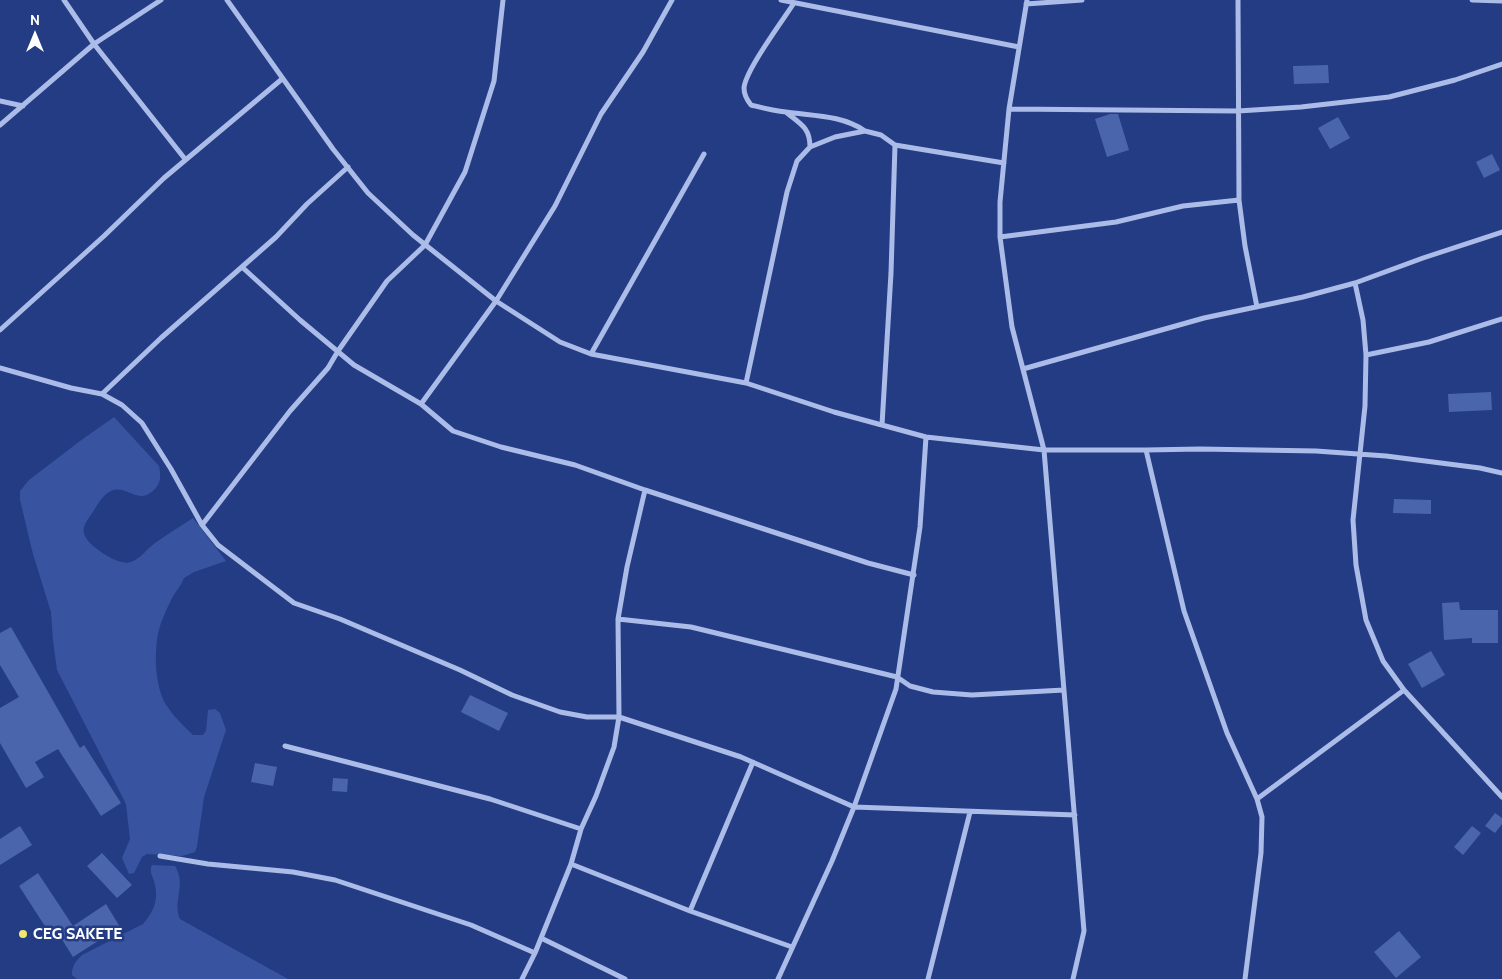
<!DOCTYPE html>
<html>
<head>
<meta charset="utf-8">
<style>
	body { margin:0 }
	#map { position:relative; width:1502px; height:979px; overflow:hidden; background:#233c84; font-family:Cabin,sans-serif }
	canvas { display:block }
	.north { position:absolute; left:10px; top:10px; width:50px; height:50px; -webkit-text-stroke:4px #233c84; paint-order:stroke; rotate:0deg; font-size:14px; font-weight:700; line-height:20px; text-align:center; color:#fff }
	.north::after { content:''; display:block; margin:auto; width:18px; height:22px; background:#fff; clip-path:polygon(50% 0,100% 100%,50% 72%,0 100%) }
</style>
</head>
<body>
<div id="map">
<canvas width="1502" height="979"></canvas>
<div class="north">N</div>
</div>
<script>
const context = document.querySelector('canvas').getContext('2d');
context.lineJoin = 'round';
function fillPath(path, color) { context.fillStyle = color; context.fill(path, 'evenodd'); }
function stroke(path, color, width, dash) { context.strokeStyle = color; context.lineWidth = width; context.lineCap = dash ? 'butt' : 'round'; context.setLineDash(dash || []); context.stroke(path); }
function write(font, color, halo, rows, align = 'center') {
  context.font = font + ' Cabin,sans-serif'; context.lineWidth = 5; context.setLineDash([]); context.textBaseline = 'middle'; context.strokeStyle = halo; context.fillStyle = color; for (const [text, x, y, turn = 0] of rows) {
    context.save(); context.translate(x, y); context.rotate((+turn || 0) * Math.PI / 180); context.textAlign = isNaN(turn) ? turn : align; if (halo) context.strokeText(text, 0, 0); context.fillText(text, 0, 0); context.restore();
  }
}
const green = new Path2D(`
	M114,417L159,466C161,476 161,483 154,490C137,506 127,484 111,491C104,494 100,501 96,507C93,513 86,520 84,527C80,540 103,554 113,559C118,561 125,564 131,562C140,559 147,549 155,543C167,534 181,526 193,518L226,561L194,572L184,578C181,586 176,591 172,598C168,606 164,615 161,623C153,645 154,687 167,706C174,717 184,726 193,735H203L206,731L208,710L215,709L220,713L226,730L204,797L197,846L195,852L182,856L147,854L142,857L134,873L129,874L122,858L130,839L126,804L57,670L53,641L51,612L33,554L20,500V491L29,480L80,441Z
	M152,865L175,866C187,885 172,900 180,919L288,979H77L72,975C72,966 75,962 82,955L143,924C155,910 159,898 154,881C152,875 149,871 152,865Z`);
const building = new Path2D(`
	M1328,65L1329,83L1294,84L1293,66Z
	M1110,114H1118L1129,150L1107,157L1095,119Z
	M1338,117L1350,138L1330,149L1318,128Z
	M1492,154L1500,170L1484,178L1476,162Z
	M1491,392L1492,410L1449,412L1448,394Z
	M1394,499L1431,500V514L1393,513Z
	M1459,602L1460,610H1498V643H1472V638L1444,640L1442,603Z
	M11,627L80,748L84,745L121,803L101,816L58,749L35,762L44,777L26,788L0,743V708L19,697L0,665V633Z
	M1431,651L1445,675L1422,688L1408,664Z
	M470,695L508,713L499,731L461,712Z
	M255,763L277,767L273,786L251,782Z
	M333,778L348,779L347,792L332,791Z
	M1495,813L1502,818V824L1495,833L1485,826Z
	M20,826L32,845L0,865V839Z
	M1472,826L1481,833L1463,855L1454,847Z
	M102,853L132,885L117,898L87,866Z
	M38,873L73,926L106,904L120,927L73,957L56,930L50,934L19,886Z
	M1399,931L1421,957L1396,978L1374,952Z`);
const street = new Path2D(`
	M64,0L94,44L185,159
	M227,0L333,149L368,193L413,235L496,301L560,342L591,354L746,383L834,412L926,437L1044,450H1146L1200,449L1316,451L1386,456L1480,468L1502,473
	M781,0L1019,47
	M1027,0L1009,109L1000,202V237L1012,327L1044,450L1084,931L1073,979
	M1238,0L1239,200L1245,246L1257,307
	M1472,0L1502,1
	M794,3C783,20 745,71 744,88C744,95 747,100 751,105C763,108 774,111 786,112C813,116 842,115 865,131
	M1026,4L1082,0
	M0,101L23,106
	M1009,109L1238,111L1301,107L1389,97L1455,80L1502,64
	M787,113C801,124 810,128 810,147
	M0,125L94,44L161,0
	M1000,237L1116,222L1183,206L1239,200
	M242,267L300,320L354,365L421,404L453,431L501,447L575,465L645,490L868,563L914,575
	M1355,283L1363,320L1366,355L1365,406L1353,520L1356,565L1366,620L1383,661L1404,690L1502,797
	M0,330L104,236L164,178L282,79
	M591,354L704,154
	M1366,355L1429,342L1502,319
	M0,368L71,388L102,394L122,405L142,423L171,469L202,525L218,545L294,603L340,619L460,670L512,695L560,712L587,717H619L741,757L854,807L1075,815
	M1023,369L1204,318L1303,297L1355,283L1423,258L1502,232
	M746,383L787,192L797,161L810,147L835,137L865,131L881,135L895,145L1004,163
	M102,394L161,338L276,237L307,204L348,167
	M421,404L496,301L555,206L601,114L643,52L672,0
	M882,425L891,273L895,145
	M1146,450L1184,611L1227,733L1257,799L1262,817L1261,853L1245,979
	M202,525L290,411L328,368L338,351L387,281L425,245L465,172L494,81L503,0
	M618,619L691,627L897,677L910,686L933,692L972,695L1064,690
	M285,746L490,799L581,829
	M1257,799L1404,690
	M160,856L208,864L293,872L335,880L471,925L535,953
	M571,864L690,911L792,947
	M690,911L753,762
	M541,938L625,979
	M522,979L535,953L571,864L581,829L596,796L614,747L619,717L618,619L627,567L645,490
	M778,979L832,861L854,807L896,689L920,527L926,437
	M928,979L970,812`);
const markers = [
	[23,934,5,"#f3e56f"]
];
const poiNames = [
	["CEG SAKETE",33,934]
];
fillPath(green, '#3854a1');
fillPath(building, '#4b65ac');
stroke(street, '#acbce8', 5);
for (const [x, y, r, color] of markers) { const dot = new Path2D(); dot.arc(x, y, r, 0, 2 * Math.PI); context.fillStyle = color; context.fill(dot); stroke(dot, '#233c84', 2); }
write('bold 16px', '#fff', '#233c84', poiNames, 'left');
</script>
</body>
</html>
